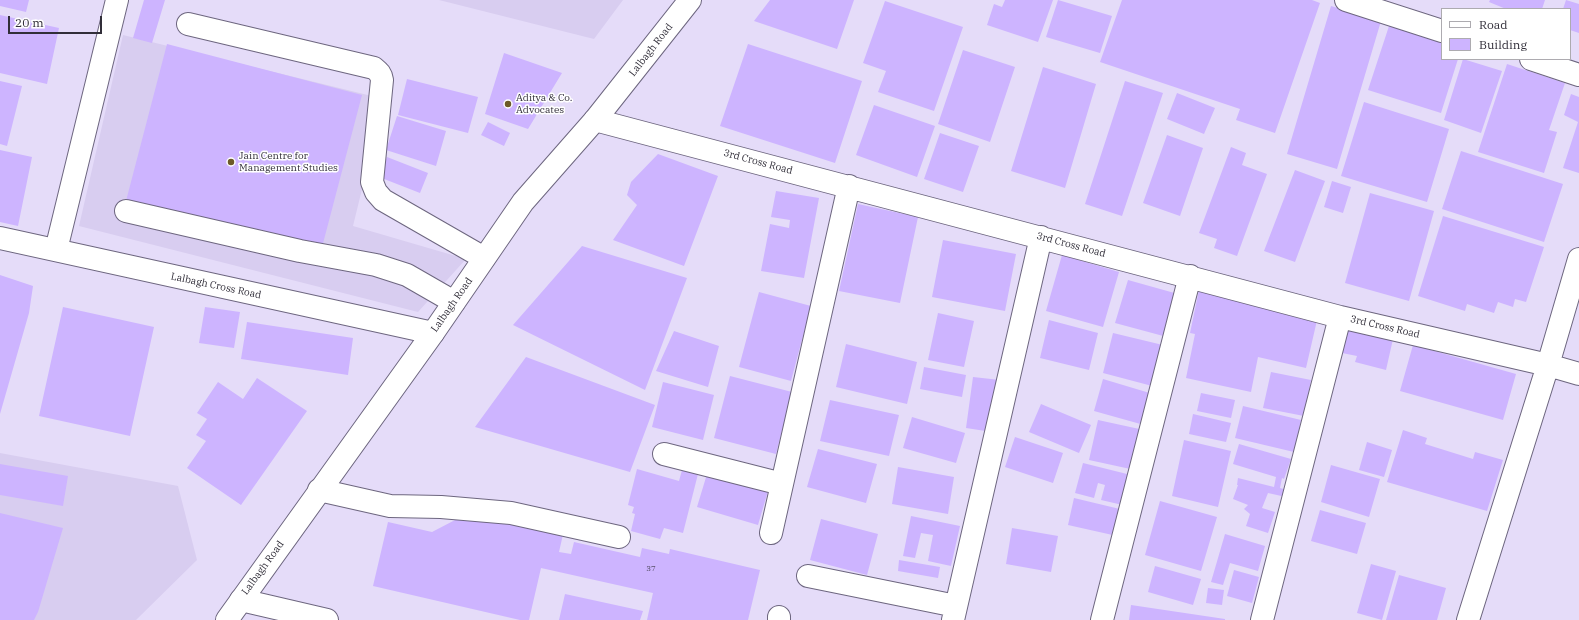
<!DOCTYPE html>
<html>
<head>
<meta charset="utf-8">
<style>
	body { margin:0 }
	#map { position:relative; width:1579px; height:620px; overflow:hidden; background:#e5dcf9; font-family:"IBM Plex Serif",serif }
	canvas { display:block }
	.legend { position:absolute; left:1441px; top:8px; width:130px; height:52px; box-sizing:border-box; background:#fff; border:1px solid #adabb0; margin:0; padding:5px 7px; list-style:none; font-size:12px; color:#312e39 }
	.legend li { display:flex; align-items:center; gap:8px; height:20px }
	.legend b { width:20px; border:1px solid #adabb0 }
	.scale { position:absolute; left:8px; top:16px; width:94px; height:18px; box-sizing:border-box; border:2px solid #312e39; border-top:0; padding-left:5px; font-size:12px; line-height:14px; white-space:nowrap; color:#312e39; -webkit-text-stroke:3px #fff; paint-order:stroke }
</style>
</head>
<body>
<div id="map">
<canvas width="1579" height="620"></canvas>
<ul class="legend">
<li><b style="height:5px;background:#fff"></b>Road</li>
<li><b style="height:11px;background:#cdb4ff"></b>Building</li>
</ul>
<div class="scale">20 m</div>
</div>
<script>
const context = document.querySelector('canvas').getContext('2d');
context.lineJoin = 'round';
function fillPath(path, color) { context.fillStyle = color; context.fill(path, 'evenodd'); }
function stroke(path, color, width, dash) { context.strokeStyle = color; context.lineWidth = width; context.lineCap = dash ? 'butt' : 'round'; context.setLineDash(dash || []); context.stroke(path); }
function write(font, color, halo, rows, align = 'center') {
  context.font = font + ' "IBM Plex Serif",serif'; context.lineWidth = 3; context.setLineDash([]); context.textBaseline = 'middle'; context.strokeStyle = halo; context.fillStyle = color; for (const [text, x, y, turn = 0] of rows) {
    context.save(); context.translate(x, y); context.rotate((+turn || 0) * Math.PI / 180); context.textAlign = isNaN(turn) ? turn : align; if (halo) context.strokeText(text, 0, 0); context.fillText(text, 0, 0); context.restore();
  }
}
const built = new Path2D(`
	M439,0H623L594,39Z
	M123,35L384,99L353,226L466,259L418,312L79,226Z
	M0,453L178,486L197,560L136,620H0Z`);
const building = new Path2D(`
	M0,0H29L26,12L0,6Z
	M144,0H165L152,43L133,38Z
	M770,0H854L837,49L754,21Z
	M1005,0H1053L1038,42L987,25L994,4L1002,7Z
	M1058,0L1112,16L1100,53L1046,37Z
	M1122,0H1312L1320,3L1275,133L1236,120L1240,109L1100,62Z
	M1490,0H1545L1542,9H1506L1489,2Z
	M1566,0L1579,4V33L1570,30V9H1563Z
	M885,1L963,27L934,111L878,92L886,71L863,63Z
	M1331,6L1381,21L1337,169L1287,154Z
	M0,15L59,28L47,84L0,73Z
	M1389,26L1442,43V59H1458L1441,113L1368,90Z
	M167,44L362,95L321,251L126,201Z
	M748,44L862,81L835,163L720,126Z
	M963,50L1015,67L990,142L938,124Z
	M504,53L562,73L528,129L485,114Z
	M1463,59L1502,71L1481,133L1444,120Z
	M1507,64L1565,83L1549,130L1557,132L1544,173L1478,152Z
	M1043,67L1096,84L1065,188L1011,171Z
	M407,79L478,97L468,133L398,115Z
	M0,81L22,86L7,146L0,144Z
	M1125,81L1163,93L1122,216L1085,204Z
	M1177,93L1215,108L1204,134L1167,119Z
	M1571,94L1579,97V173L1563,168L1578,122L1564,115Z
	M1364,102L1449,129L1427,202L1341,176Z
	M874,105L935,126L917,177L856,155Z
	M397,116L446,131L436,166L386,150Z
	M488,122L510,133L504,146L481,135Z
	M940,133L979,146L963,192L924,179Z
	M1167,135L1203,148L1180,216L1143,203Z
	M1231,147L1246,153L1242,165L1267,174L1237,256L1214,248L1217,239L1199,233Z
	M0,150L32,157L18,226L0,222Z
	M1461,151L1563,184L1544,242L1442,209Z
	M658,154L718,176L684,266L613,240L637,205L627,195L631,182Z
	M387,157L428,173L420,193L379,177Z
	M1295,170L1325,181L1295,262L1264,251Z
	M1332,181L1351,187L1343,213L1324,207Z
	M776,191L819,198L804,278L761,271L770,224L789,228L790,220L771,217Z
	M1370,193L1434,211L1409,301L1345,283Z
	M858,204L918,217L900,303L839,291Z
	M1443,216L1544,247L1526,302L1515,299L1513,307L1498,302L1494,313L1467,304L1465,311L1418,296Z
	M943,240L1016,254L1005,311L932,297Z
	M582,246L687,278L645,390L513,325Z
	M1062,255L1119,272L1103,327L1046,311Z
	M0,275L33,286L29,313L0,414Z
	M1128,280L1178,294L1167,337L1115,323Z
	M1199,290L1318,316L1306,368L1258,357L1251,392L1186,378L1195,334L1190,333Z
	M759,292L811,306L791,381L739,367Z
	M63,307L154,327L130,436L39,416Z
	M205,307L240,312L234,348L199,343Z
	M938,313L974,321L964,367L928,360Z
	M1049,320L1098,333L1089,370L1040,358Z
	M247,322L353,338L348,375L241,359Z
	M1348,329L1393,339L1386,370L1355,362L1357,356L1342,353Z
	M674,331L719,346L708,387L656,371Z
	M1113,333L1167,346L1156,387L1103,373Z
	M846,344L917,362L907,404L836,387Z
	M1413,345L1516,374L1503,420L1400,391Z
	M526,357L655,405L630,472L475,427Z
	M924,367L966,375L962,397L920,389Z
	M1271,372L1311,380L1304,416L1263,408Z
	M730,376L792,392L776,454L714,438Z
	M973,377L1000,380L992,432L966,428Z
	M257,378L307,411L241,505L187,468L206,441L196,435L207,419L197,413L218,382L243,399Z
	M1103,379L1153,394L1144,425L1094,411Z
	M663,382L714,395L703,440L652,427Z
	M1201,393L1235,400L1231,418L1197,411Z
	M830,400L899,415L889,456L820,441Z
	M1041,404L1091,425L1079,453L1029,432Z
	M1243,406L1301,420L1294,452L1235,438Z
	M1193,414L1231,423L1226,442L1189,434Z
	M912,417L965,433L956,463L903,448Z
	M1098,420L1144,430L1135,470L1089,460Z
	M1403,430L1427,438L1425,444L1473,459L1475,452L1503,460L1487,511L1387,482Z
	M1015,437L1063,453L1053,483L1005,467Z
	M1184,440L1231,451L1218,507L1172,496Z
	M1367,442L1392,450L1384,477L1359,470Z
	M1239,444L1291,459L1284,479L1282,478L1280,488L1287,490L1286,497L1268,493L1262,508L1275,512L1268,533L1246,526L1250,514L1244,509L1248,505L1233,499L1238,485H1237L1238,478L1274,487L1276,477L1233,464Z
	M818,449L877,464L866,503L807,487Z
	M1083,463L1135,476L1127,506L1101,500L1105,485L1098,483L1094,498L1075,493Z
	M0,464L68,476L63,506L0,495Z
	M1331,465L1380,479L1369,517L1321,502Z
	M898,467L954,477L948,514L892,504Z
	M637,469L679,481L682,470L698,474L683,533L664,528L660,539L631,531L635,514L632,513L634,507L628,505Z
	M707,474L768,491L758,525L697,507Z
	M1074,498L1124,510L1117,536L1068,525Z
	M1160,501L1217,517L1201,571L1145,555Z
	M1320,510L1366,523L1357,554L1311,541Z
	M0,513L63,528L38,612L34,620H0Z
	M911,516L960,526L951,566L928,561L933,535L921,533L915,558L903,556Z
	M481,517L564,530L559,552L571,554L574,542L640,557L642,548L669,554L670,549L760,570L748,620H647L653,593L541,568L529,620H520L373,586L388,522L432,532L457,519Z
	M821,519L878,534L867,575L810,560Z
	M1012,528L1058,536L1051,572L1006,564Z
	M1225,534L1265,546L1258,571L1230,563L1223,585L1211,582Z
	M899,560L940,567L938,578L898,571Z
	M1371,564L1396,571L1382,620L1357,613Z
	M1155,566L1201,579L1193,605L1148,592Z
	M1234,570L1259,577L1252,603L1227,596Z
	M1399,575L1446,588L1437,620H1386Z
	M1208,588L1224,590L1222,605L1206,603Z
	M565,594L643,611L640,620H559Z
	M1131,605L1225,619V620H1129Z`);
const minor = new Path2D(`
	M1346,0L1442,31
	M188,24L374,68C379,72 381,74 382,80L372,182L376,192L383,200L484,258
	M1531,59L1579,75
	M595,120L1340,317L1548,365L1579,374
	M126,211L300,251L376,265L407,275L454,302
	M0,238L433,333
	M56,250L117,0
	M664,454L782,484
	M319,490L390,506L441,507L511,513L619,537
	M771,533L849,186
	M808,576L956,606
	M241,600L327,620
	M779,620V617
	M953,620L1041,237
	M1102,620L1190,276
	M1262,620L1340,317
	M1468,620L1548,365L1579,259`);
const major = new Path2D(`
	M227,620L433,333L523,202L595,120L690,0`);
const markers = [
	[508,104,4,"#6c5927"],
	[231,162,4,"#6c5927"]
];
const numberNames = [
	["37",651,569]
];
const streetNames = [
	["Lalbagh Road",651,50,-52],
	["3rd Cross Road",758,162,15],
	["3rd Cross Road",1071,245,15],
	["Lalbagh Cross Road",216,286,12],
	["Lalbagh Road",452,305,-55],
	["3rd Cross Road",1385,327,13],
	["Lalbagh Road",263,568,-54]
];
const poiNames = [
	["Aditya & Co.",516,98],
	["Advocates",516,110],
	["Jain Centre for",239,156],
	["Management Studies",239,168]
];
fillPath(built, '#d8cdf0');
fillPath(building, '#cdb4ff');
stroke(minor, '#6d667f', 24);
stroke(major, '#6d667f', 24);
stroke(minor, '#fff', 22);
stroke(major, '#fff', 22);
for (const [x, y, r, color] of markers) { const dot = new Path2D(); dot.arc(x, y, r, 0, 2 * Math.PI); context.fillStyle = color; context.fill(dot); stroke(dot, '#fff', 1.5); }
write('8px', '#58506a', null, numberNames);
write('10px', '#312e39', '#fff', streetNames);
write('10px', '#312e39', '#fff', poiNames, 'left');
</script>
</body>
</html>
